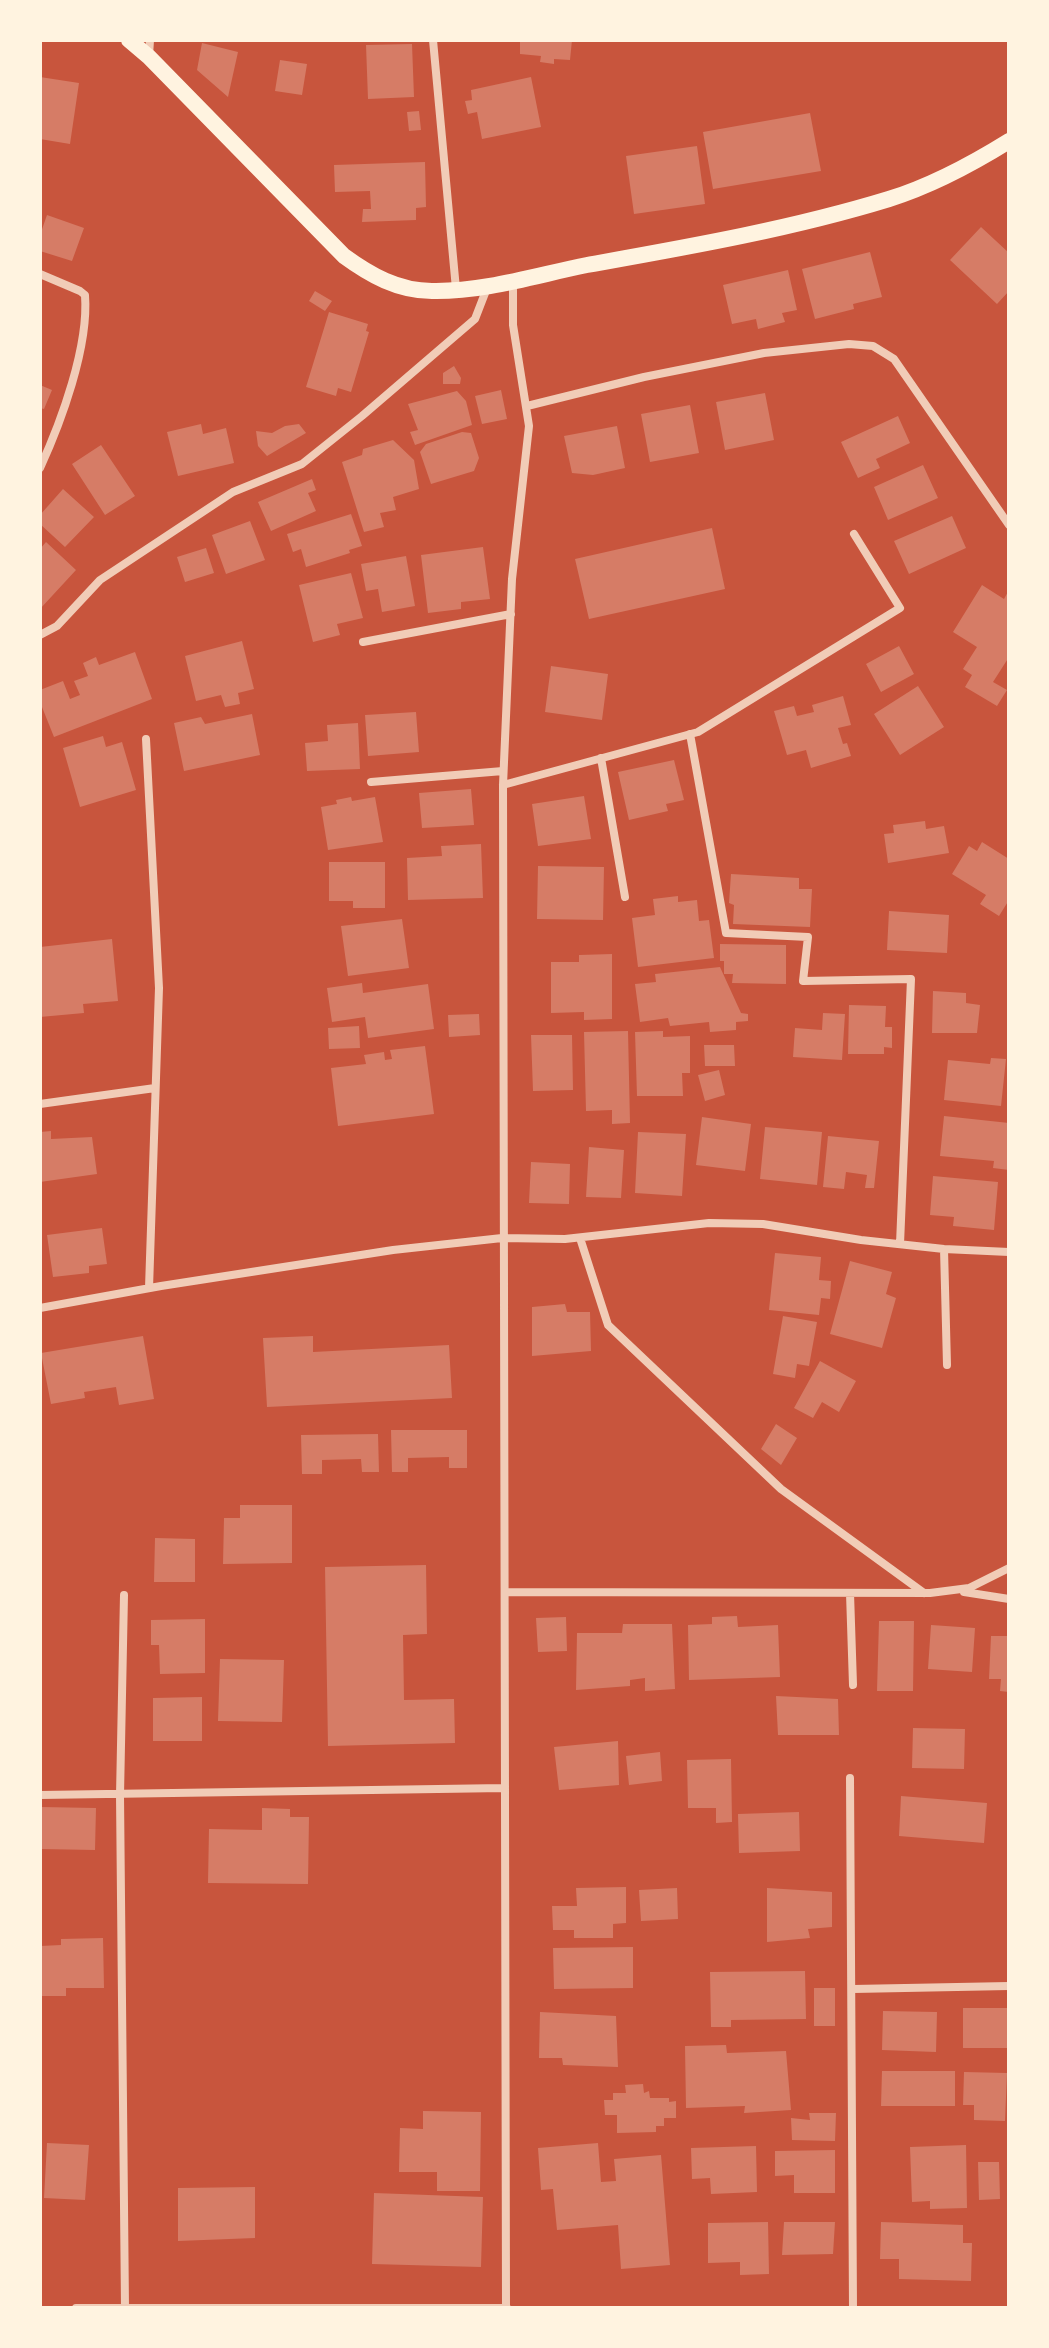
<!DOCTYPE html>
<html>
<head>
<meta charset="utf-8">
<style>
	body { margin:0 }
	#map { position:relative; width:1049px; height:2348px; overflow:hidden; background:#c8553d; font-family:Rubik,sans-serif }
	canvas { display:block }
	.frame { position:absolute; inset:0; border:42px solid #fff3e0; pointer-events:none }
</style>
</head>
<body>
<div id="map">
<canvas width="1049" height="2348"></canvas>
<div class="frame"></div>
</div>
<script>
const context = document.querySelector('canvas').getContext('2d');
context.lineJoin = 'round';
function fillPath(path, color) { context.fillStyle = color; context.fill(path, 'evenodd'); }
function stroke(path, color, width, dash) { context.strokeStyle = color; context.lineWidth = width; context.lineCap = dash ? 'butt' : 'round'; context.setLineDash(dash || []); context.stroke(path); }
const building = new Path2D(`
	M520,40H572L570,60L554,59V64L540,62L541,56L520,54Z
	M202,43L238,52L228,97L197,70Z
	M412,44L414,97L368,99L366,45Z
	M280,60L307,64L302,95L275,91Z
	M40,77L79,83L70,144L40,139Z
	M531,77L541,127L482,139L477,112L468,114L465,101L472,100L471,90Z
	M419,111L421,130L409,131L407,112Z
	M810,113L821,171L713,189L703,132Z
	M697,146L705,204L634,214L626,156Z
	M425,162L426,207L416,208V220L362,222L363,209H371L370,191L335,192L334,165Z
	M47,215L84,228L72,261L40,251V235Z
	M981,227L1009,253V291L997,304L950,260Z
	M870,252L882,297L853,304L854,309L815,319L802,269Z
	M788,270L797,310L782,313L785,322L758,329L756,319L732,324L723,285Z
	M315,291L332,301L325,311L309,301Z
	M329,312L368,324L366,331L369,332L351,392L338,388L336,396L306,387Z
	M454,366L461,378L460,384H443V373Z
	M40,385L52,390L44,409L40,408Z
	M501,390L507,419L482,424L475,396Z
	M457,391L466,401L472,425L415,445L410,432L418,430L408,404Z
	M765,393L774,440L725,450L716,402Z
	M690,405L699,453L650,462L641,414Z
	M898,416L910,443L876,459L880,468L858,478L841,442Z
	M201,424L203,434L226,428L234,463L178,476L167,432Z
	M299,424L306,433L267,456L258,446L256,431L272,433L285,426Z
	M617,426L625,468L593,475L572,473L564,436Z
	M462,432L471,433L479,458L474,471L431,484L420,452L426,444Z
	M393,440L414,460L419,489L393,497L396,510L380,513L384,527L364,532L342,462L362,455L363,449Z
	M101,445L135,496L105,515L72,464Z
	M923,465L938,498L888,520L874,487Z
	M312,479L316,490L308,493L316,511L271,531L258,502Z
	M63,489L94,517L65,547L40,524V515Z
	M351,514L362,546L349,550L350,553L306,567L301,549L293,552L287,534Z
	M952,516L966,548L909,574L894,541Z
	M250,521L265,560L226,574L212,535Z
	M712,528L725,589L589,619L575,559Z
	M46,542L76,570L40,609V549Z
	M483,547L490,599L461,602V609L428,613L421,555Z
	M206,548L214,573L185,582L177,557Z
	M406,556L415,606L382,612L378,589L366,591L361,564Z
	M351,573L363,618L337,624L340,635L313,642L299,585Z
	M982,585L1004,599L1009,590V657L993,682L1007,690L997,706L965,687L972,675L963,669L977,647L953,632Z
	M242,641L254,689L238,693L240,704L225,707L221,695L196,701L185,656Z
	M899,646L914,674L881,692L866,664Z
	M135,652L152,699L54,737L40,702V690L63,681L70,699L80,695L74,681L88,676L83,663L96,657L99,665Z
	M551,666L608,674L602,720L545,712Z
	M918,686L944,727L900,755L874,714Z
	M843,696L851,725L838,728L843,744L847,743L851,756L811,768L806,750L787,755L774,711L794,706L797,716L814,712L812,705Z
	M416,712L419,752L368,756L365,715Z
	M252,714L260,755L184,771L174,723L201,717L205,724Z
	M358,723L360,769L307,771L305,743L328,741L327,725Z
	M103,736L106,747L122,742L136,790L80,807L63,748Z
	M674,760L684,800L666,804L668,811L629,820L618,772Z
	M471,789L474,825L422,828L419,793Z
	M584,796L591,839L538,846L532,804Z
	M351,797L352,801L375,797L383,842L328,850L321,807L337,804L336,800Z
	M925,821L926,829L944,826L949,853L888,863L884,834L894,833L893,825Z
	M982,842L1009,859L1007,883L1009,900L999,916L980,904L986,895L952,874L969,846L977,851Z
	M481,844L483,898L408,900L407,858L442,856L441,846Z
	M329,862H385V908H353V901H329Z
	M538,866L604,867L603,920L537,919Z
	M731,874L799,878V889H812L810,927L733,924L734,905L729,903Z
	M678,896V902L697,900L699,921L709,920L714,958L638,967L632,918L655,915L653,899Z
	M889,911L949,915L947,953L887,950Z
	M402,919L409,968L348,976L341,926Z
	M112,939L118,1001L83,1004L84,1013L40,1017V947Z
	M720,944L786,945V984L732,983L733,974H724V961H720Z
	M612,954V1019L584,1020V1012L551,1013V962H579V955Z
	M720,967L741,1013L748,1014V1021L736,1022V1030L710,1032L709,1022L670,1026L668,1018L640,1022L635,984L656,982L655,974Z
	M362,983L363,993L428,984L434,1029L368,1038L365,1017L332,1022L327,988Z
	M933,991L966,993V1003L980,1005L977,1033H932Z
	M849,1005L886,1006L885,1027H892V1048L884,1047V1054H848Z
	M823,1013L845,1014L842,1060L793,1057L795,1028L822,1030Z
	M479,1014L480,1035L449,1037L448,1015Z
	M359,1026L360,1048L329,1049L328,1028Z
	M628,1031L630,1123L612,1124V1110L586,1111L584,1032Z
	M663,1031V1037L690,1036V1073H682L683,1096H637L635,1032Z
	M531,1035H572L573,1090L533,1091Z
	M704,1045H734L735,1066H705Z
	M425,1046L434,1114L338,1126L331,1068L366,1064L364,1055L384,1052L385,1060L392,1059L390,1050Z
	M991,1058L1006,1059L1001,1106L944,1100L948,1060L990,1064Z
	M719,1070L725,1095L705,1101L698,1075Z
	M944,1116L1009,1123V1170L993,1168L994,1161L940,1156Z
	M702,1117L751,1124L745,1171L696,1165Z
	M765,1127L822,1132L817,1185L760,1179Z
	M51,1131V1139L92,1137L97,1174L40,1182V1132Z
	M638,1132L686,1134L682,1196L635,1193Z
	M828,1136L879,1141L874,1188H865L867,1175L846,1172L844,1189L823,1187Z
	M589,1147L624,1150L621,1198L586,1197Z
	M531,1162L570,1164L569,1204L529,1203Z
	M933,1176L998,1182L994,1230L953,1226L954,1217L930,1215Z
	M102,1228L107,1264L89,1266V1273L53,1277L47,1235Z
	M775,1253L821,1257L819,1280L831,1281L830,1299L821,1298L819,1315L769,1310Z
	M850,1261L892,1272L886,1294L896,1298L882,1348L830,1334Z
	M565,1304L567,1312H590L591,1351L532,1356V1307Z
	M783,1316L817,1322L809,1366L797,1364L795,1378L773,1374Z
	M143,1336L154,1399L119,1405L116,1387L84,1392L85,1398L51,1404L41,1353Z
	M313,1336V1352L449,1345L452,1398L267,1407L263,1338Z
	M820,1361L856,1381L839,1412L822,1402L813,1418L794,1408Z
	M776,1424L797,1438L781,1465L761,1449Z
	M391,1430H467V1468H449V1457L408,1458V1472H392Z
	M378,1434L379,1472H362L361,1459L322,1460V1474H302L301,1435Z
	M240,1505H292V1563L223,1564L224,1518H240Z
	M155,1538L195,1539V1582H154Z
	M426,1565L427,1634L403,1635L404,1700L454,1699L455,1743L328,1746L325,1567Z
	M737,1616L738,1627L778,1625L780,1677L689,1680L688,1625L712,1624V1617Z
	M566,1617L567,1651L538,1652L536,1618Z
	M205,1619V1673L160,1674L159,1645H151V1620Z
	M879,1621H914L913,1691H877Z
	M623,1624H672L675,1689L645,1691V1678L630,1680V1686L576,1690L577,1633H622Z
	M931,1625L975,1628L972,1672L928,1669Z
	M991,1636H1009V1692L1000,1691L1001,1679H989Z
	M220,1659L284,1660L282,1722L218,1721Z
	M776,1696L838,1699L839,1735H778Z
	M202,1697V1741H153V1698Z
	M913,1728L965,1729L964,1769L912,1768Z
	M618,1741L619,1785L559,1790L554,1747Z
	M660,1752L662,1781L629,1785L626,1756Z
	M731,1759L732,1822L716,1823V1808H688L687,1760Z
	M901,1796L987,1803L984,1843L899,1836Z
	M41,1807L96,1808L95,1850L40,1849Z
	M262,1808L290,1809V1817H309L308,1884L208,1883L209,1829L262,1830Z
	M799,1812L800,1851L739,1853L738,1814Z
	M626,1887V1923L613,1924V1938H574V1930H553L552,1906H577L576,1888Z
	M677,1888L678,1919L641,1921L639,1890Z
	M767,1888L832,1892V1927L808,1929L810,1938L767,1942Z
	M103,1938L104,1988H66V1996H40V1946L61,1945V1939Z
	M633,1947V1988L554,1989L553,1948Z
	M805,1971L806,2019L731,2020V2027H711L710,1972Z
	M814,1988H835V2026H814Z
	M963,2008H1009V2048H963Z
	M883,2011L937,2012L936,2052L882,2050Z
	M540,2012L616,2016L618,2067L563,2065L562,2058H539Z
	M726,2045L727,2053L786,2051L791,2110L744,2113L745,2106L686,2108L685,2046Z
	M882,2071H955V2106H881Z
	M964,2072L1007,2073L1005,2121L974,2120V2105H963Z
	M643,2084L644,2093L649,2091L650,2098H669V2102L676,2101V2118H664V2126H656V2132L617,2133V2115H605L604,2100H613V2093H626L625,2085Z
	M423,2111L481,2112L480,2191H437V2172H399L400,2128L423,2129Z
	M809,2113H836L835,2141L792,2140L791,2118L810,2120Z
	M47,2143L89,2145L85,2200L44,2198Z
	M598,2143L601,2182L616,2181L614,2159L661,2155L670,2265L621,2269L618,2225L557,2230L553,2189L541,2190L538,2148Z
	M966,2145L967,2208L930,2209V2201L912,2202L910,2147Z
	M756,2146L757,2192L711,2194L710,2178L692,2179L691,2148Z
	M835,2150V2193H794V2175L775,2176V2151Z
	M978,2162H999L1000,2199L979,2200Z
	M255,2187V2238L178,2241V2188Z
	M374,2193L483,2197L481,2267L372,2264Z
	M768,2222L769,2274L740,2275V2262L708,2263V2223Z
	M784,2222H835L833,2254L782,2255Z
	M881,2222L963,2225V2243H972L971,2281L899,2279V2259H880Z`);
const minor = new Path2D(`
	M433,40L456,289
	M149,56L150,40
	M40,274L80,291L85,295C89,347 61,422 40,468
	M527,406L644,377L764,353L849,344L873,346L894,359L1009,525
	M40,635L57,626L100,580L233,492L302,464L362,416L475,319L487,288
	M363,642L511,614
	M690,734L726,933L808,937L803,981L911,979L900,1244
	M146,739L159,988L149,1288
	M601,758L625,897
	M371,782L503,771
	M503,785L698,732L900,608L854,534
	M40,1104L155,1088
	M580,1238L608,1325L781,1489L924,1593
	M944,1249L947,1365
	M40,1308L161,1286L393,1250L502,1238L565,1239L709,1223L763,1224L861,1240L944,1249L1009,1252
	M505,1592L930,1593L969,1588L1009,1568
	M964,1592L1009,1599
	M850,1593L853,1685
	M124,1595L120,1795L125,2308
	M850,1778L853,2308
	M40,1795L504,1788
	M853,1989L1009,1986
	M76,2308H507
	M506,2308L503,785L512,579L529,426L513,325V280`);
const secondary = new Path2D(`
	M129,40L149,57L344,256C370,275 398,291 432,291C484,292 537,275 587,265C688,247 791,229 889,199C931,186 972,164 1009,141`);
fillPath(building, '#d67c66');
stroke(minor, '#f1ccb7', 8);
stroke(secondary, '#fff3e0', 16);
</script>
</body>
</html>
